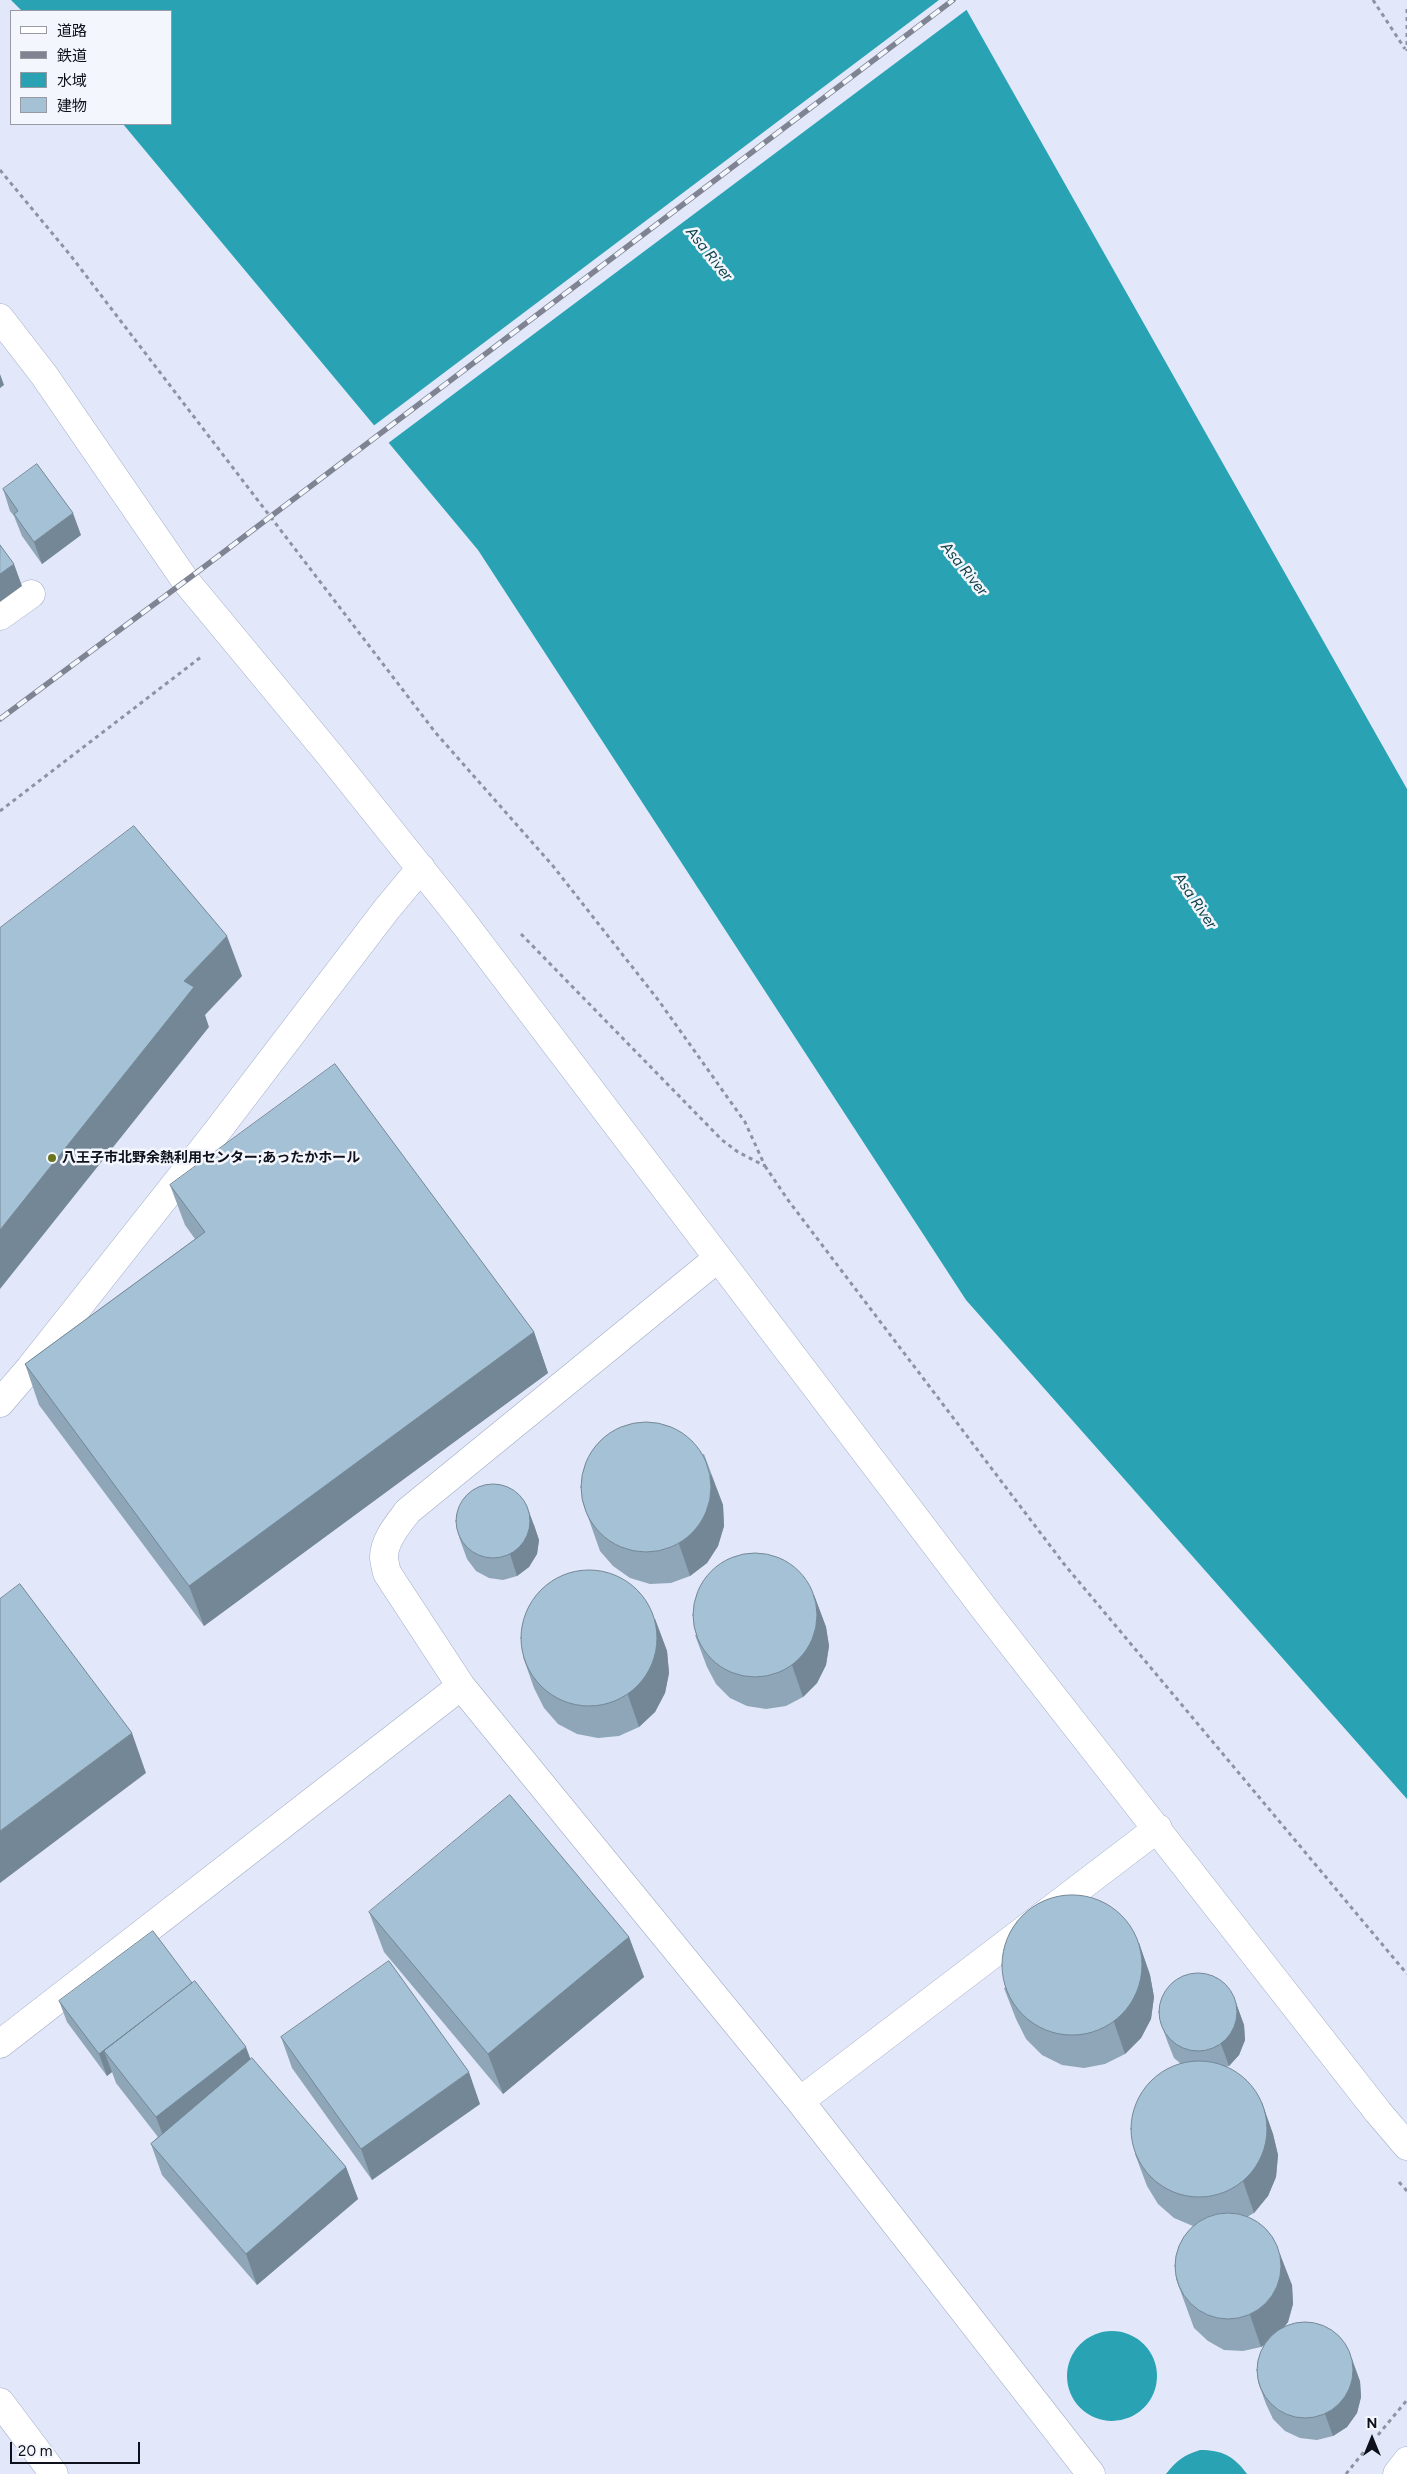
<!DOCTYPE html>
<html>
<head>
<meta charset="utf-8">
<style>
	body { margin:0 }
	#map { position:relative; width:1407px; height:2474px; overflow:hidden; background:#e2e8fa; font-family:Figtree,"Noto Sans JP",sans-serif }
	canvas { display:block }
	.legend { position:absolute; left:10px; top:10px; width:162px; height:115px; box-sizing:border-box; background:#f3f6fc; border:1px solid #979aa2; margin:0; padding:6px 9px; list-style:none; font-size:15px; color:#0e111b }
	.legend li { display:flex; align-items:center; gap:10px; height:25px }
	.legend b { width:25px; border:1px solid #979aa2 }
	.north { position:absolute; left:1347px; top:2414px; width:50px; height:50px; -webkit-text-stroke:4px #f3f6fc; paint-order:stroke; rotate:0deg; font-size:14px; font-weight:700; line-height:20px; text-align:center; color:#0e111b }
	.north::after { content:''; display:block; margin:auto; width:18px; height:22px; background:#0e111b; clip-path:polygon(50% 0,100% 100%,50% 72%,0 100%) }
	.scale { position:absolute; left:10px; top:2442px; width:130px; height:22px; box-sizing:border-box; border:2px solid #0e111b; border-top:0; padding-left:6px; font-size:15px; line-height:18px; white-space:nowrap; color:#0e111b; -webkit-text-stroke:4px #f3f6fc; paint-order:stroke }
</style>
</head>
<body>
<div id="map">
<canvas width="1407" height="2474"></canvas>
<ul class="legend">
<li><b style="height:6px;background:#fff"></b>道路</li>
<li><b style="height:6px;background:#7f8392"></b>鉄道</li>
<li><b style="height:14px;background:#29a3b4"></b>水域</li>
<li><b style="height:14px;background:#a5c1d6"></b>建物</li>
</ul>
<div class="north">N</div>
<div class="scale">20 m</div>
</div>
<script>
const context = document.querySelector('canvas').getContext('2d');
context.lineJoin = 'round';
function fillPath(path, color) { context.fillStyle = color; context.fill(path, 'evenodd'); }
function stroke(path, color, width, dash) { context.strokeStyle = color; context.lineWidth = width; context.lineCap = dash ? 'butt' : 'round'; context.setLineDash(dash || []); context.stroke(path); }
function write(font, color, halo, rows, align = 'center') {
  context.font = font + ' Figtree,"Noto Sans JP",sans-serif'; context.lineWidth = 5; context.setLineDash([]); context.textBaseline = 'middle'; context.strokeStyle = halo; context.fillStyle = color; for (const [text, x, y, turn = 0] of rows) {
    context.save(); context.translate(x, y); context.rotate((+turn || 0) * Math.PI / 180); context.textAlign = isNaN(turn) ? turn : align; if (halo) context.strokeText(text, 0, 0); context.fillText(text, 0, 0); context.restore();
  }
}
const water = new Path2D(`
	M11,0H961L1407,789V1799L966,1300L478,550L123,124H171V11H22Z
	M1067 2376a45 45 0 1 1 90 0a45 45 0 1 1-90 0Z
	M1200,2450C1222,2450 1234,2456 1247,2474H1166C1176,2461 1184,2455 1200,2450Z`);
const pier = new Path2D(`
	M939,0H964L969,8L387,444L372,427Z`);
const path = new Path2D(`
	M1373,0L1405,49
	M1407,9V51
	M0,170L71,256L435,732L553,866L659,1001L745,1122L765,1166L738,1152L722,1140L521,934
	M0,811L201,657
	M765,1166L788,1200L1064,1564L1407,1974
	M1399,2182L1407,2191
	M1378,2435L1407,2400
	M1346,2474L1366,2449`);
const minor = new Path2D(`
	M0,318L44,375L185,580L329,754L457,914L986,1611L1378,2112L1407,2146
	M0,616L31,594
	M718,1258L408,1511C399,1523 384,1540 384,1557C384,1562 386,1568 387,1573L461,1686L800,2101L1091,2474
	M0,1403L30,1368L215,1134L386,910L421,868
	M0,2044L461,1686
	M800,2101L1158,1828
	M0,2402L54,2474
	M1397,2474L1407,2461`);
const rail = new Path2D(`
	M0,719L196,573L953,0`);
const wall = new Path2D(`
	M3,489L81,535L42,564L22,536L14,516L10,511Z
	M170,1185L534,1332L548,1373L204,1626L39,1405L25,1364L195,1239L185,1225Z
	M704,1454L723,1505L724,1526L718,1546L707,1563L690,1576L671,1583L650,1584L630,1578L613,1566L600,1551L582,1500Z
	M534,1525L539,1540L537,1554L529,1567L517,1576L503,1580L489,1578L476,1571L467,1559L459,1537Z
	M814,1595L826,1627L829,1646L826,1665L817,1683L803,1697L786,1706L766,1709L747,1706L730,1698L716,1684L707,1667L695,1635Z
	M655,1619L667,1651L669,1673L665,1693L655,1712L639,1727L619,1736L598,1738L577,1734L558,1724L544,1708L534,1688L523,1657Z
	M369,1912L629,1937L644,1977L503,2094L384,1952Z
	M1139,1943L1150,1975L1154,1997L1151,2019L1141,2038L1125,2054L1105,2064L1084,2068L1062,2065L1042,2055L1026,2039L1016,2019L1004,1988Z
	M59,2001L250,2059L346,2167L358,2199L257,2285L162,2175L151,2144L158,2137L116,2083L112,2072L107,2076L67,2022Z
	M1236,2003L1244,2025L1245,2040L1239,2055L1229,2066L1226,2067L1262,2103L1273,2134L1278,2155L1276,2177L1268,2196L1254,2213L1247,2217L1292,2285L1293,2304L1288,2322L1283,2328L1360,2381L1361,2397L1357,2413L1347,2427L1333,2436L1317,2440L1300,2438L1285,2431L1273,2419L1266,2404L1258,2382L1266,2344L1261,2347L1243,2351L1224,2350L1208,2341L1194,2328L1176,2279L1193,2226L1174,2218L1158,2204L1147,2186L1135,2154L1181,2064L1174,2058L1168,2043L1160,2021Z
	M281,2037L480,2104L372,2180L292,2068Z`);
const shadedWall = new Path2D(`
	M0,374L4,385L0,388Z
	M73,513L81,535L42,564L34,542Z
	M14,564L22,586L0,602V574Z
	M227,936L242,976L205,1015L209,1027L0,1289V1230L184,981Z
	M534,1332L548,1373L204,1626L189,1586Z
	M711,1474L723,1505L724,1526L718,1546L707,1563L690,1576L679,1544Z
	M526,1504L534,1525L539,1540L537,1554L529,1567L517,1576L510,1554Z
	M814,1595L826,1627L829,1646L826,1665L817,1683L803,1697L792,1665Z
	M655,1619L667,1651L669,1673L665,1693L655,1712L639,1727L628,1695Z
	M132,1733L146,1773L0,1883V1831Z
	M629,1937L644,1977L503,2094L488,2054Z
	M1139,1943L1150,1975L1154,1997L1151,2019L1141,2038L1125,2054L1114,2022Z
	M192,1983L104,2051L112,2072L107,2076L99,2054Z
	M1236,2003L1244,2025L1245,2040L1239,2055L1229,2066L1221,2044Z
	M246,2047L258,2079L168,2149L156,2117Z
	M469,2072L480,2104L372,2180L361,2149Z
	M1262,2103L1273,2134L1278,2155L1276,2177L1268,2196L1254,2213L1243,2181Z
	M346,2167L358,2199L257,2285L246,2254Z
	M1280,2254L1292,2285L1293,2304L1288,2322L1277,2337L1261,2347L1250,2315Z
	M1352,2359L1360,2381L1361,2397L1357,2413L1347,2427L1333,2436L1325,2414Z`);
const building = new Path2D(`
	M37,464L73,513L34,542L14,514L18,511L3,489Z
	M0,545L14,564L0,574Z
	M134,826L227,936L184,981L194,987L0,1230V928Z
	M335,1064L534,1332L189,1586L25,1364L205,1232L170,1185Z
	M581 1487a65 65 0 1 1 130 0a65 65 0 1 1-130 0Z
	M456 1521a37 37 0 1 1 74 0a37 37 0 1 1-74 0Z
	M693 1615a62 62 0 1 1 124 0a62 62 0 1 1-124 0Z
	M521 1638a68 68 0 1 1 136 0a68 68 0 1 1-136 0Z
	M20,1584L132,1733L0,1831V1599Z
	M510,1795L629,1937L488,2054L369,1912Z
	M1002 1965a70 70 0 1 1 140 0a70 70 0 1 1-140 0Z
	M153,1931L192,1983L99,2054L59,2001Z
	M389,1961L469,2072L361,2149L281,2037Z
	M1159 2012a39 39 0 1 1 78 0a39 39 0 1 1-78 0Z
	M195,1981L246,2047L156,2117L104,2051Z
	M252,2058L346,2167L246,2254L151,2144Z
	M1131 2129a68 68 0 1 1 136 0a68 68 0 1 1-136 0Z
	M1175 2266a53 53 0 1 1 106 0a53 53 0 1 1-106 0Z
	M1257 2370a48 48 0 1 1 96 0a48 48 0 1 1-96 0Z`);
const markers = [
	[52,1158,5,"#6a741e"]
];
const poiNames = [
	["八王子市北野余熱利用センター;あったかホール",62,1158]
];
const waterNames = [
	["Asa River",709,254,51],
	["Asa River",964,569,51],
	["Asa River",1195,901,56]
];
fillPath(water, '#29a3b4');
fillPath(pier, '#e2e8fa');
stroke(minor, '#a1abc7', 29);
stroke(path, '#8e93a2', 3, [4, 4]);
stroke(minor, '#fff', 28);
stroke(rail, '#7f8392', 5.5);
stroke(rail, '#f3f6fc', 4, [11]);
fillPath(wall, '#8ea6b8');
fillPath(shadedWall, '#748796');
fillPath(building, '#a5c1d6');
stroke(building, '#748796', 1);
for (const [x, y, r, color] of markers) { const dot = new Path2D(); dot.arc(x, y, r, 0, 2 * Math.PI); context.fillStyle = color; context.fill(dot); stroke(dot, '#f3f6fc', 2); }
write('bold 14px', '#0e111b', '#f3f6fc', poiNames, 'left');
write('italic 15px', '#0e4249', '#f3f6fc', waterNames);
</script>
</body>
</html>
